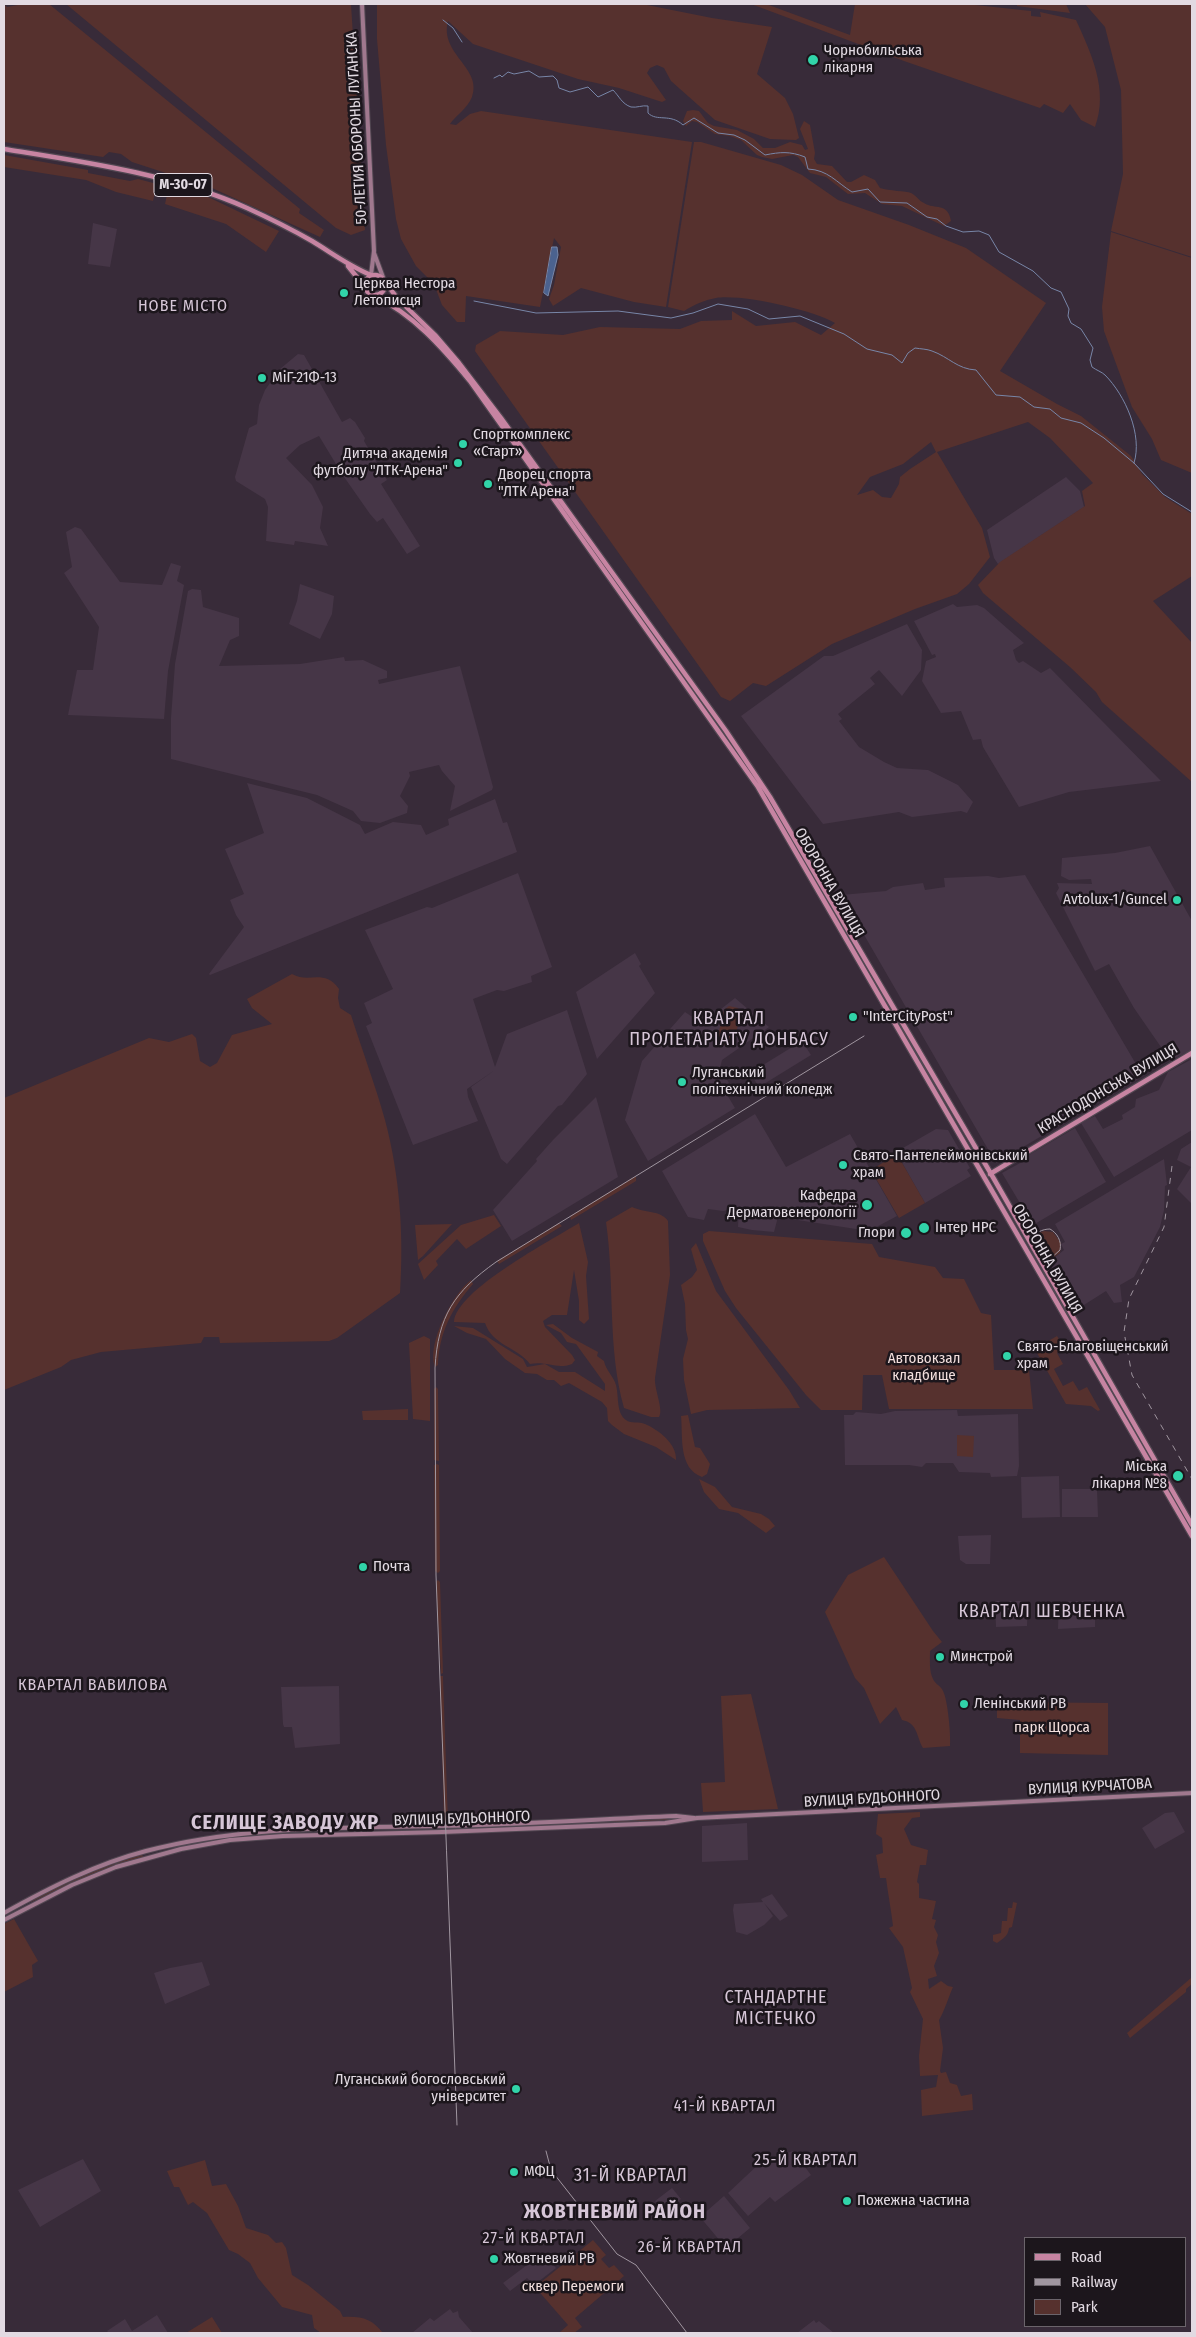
<!DOCTYPE html>
<html>
<head>
<meta charset="utf-8">
<style>
	body { margin:0 }
	#map { position:relative; width:1196px; height:2337px; overflow:hidden; background:#382b39; font-family:"Fira Sans Condensed",sans-serif }
	canvas { display:block }
	.frame { position:absolute; inset:0; border:5px solid #e2dae2; pointer-events:none }
	.legend { position:absolute; left:1024px; top:2237px; width:162px; height:90px; box-sizing:border-box; background:#1c161c; border:1px solid #6b646b; margin:0; padding:6px 9px; list-style:none; font-size:15px; color:#e2dae2 }
	.legend li { display:flex; align-items:center; gap:10px; height:25px }
	.legend b { width:25px; border:1px solid #6b646b }
</style>
</head>
<body>
<div id="map">
<canvas width="1196" height="2337"></canvas>
<div class="frame"></div>
<ul class="legend">
<li><b style="height:6px;background:#c784a2"></b>Road</li>
<li><b style="height:6px;background:#a096a0"></b>Railway</li>
<li><b style="height:14px;background:#56312e"></b>Park</li>
</ul>
</div>
<script>
const context = document.querySelector('canvas').getContext('2d');
context.lineJoin = 'round';
function fillPath(path, color) { context.fillStyle = color; context.fill(path, 'evenodd'); }
function stroke(path, color, width, dash) { context.strokeStyle = color; context.lineWidth = width; context.lineCap = dash ? 'butt' : 'round'; context.setLineDash(dash || []); context.stroke(path); }
function write(font, color, halo, rows, align = 'center') {
  context.font = font + ' "Fira Sans Condensed",sans-serif'; context.lineWidth = 5; context.setLineDash([]); context.textBaseline = 'middle'; context.strokeStyle = halo; context.fillStyle = color; for (const [text, x, y, turn = 0] of rows) {
    context.save(); context.translate(x, y); context.rotate((+turn || 0) * Math.PI / 180); context.textAlign = isNaN(turn) ? turn : align; if (halo) context.strokeText(text, 0, 0); context.fillText(text, 0, 0); context.restore();
  }
}
const built = new Path2D(`
	M93,223L117,229L110,267L88,264Z
	M298,354L304,355L342,422L350,418L355,422L365,438L364,441L387,480L381,484L420,546L407,554L383,518L377,522L370,514L342,474L319,436L300,445L286,458L312,485L323,507L320,528L328,546L295,541L294,545L266,541L268,507L265,499L236,481L235,477L249,428L257,424L259,405L265,390L280,369Z
	M1066,477L1080,491L1084,507L998,564L994,558L987,530Z
	M75,527L81,529L120,582L162,585L171,563L181,566L177,581L184,585L168,671L164,719L68,715L77,670H93L99,627L64,573L72,567L66,532Z
	M300,584L334,596L332,614L320,639L289,624L297,601Z
	M192,589L201,590L203,607L239,618V636L230,640L219,666L300,664L344,657L345,661L363,660L387,671V678L378,680L379,684L460,666L493,787L492,790L450,811L455,786L442,771L439,765L409,772L410,776L400,796L408,806L407,813L380,823L361,821L353,811L317,795L171,759V718L175,664L188,591Z
	M953,604L957,607L977,605L984,608L1024,643L1013,650L1016,660L1019,663L1023,661L1041,673L1050,668L1161,781L1069,792L1019,807L983,747L981,739L973,740L961,711L941,713L922,681L926,661L936,657L935,654L932,655L914,621Z
	M907,624L922,650L921,670L902,696L879,670L870,678L875,684L838,714L842,719L839,721L859,747L884,762L897,768L928,770L958,785L973,802L967,813L961,811L912,817L899,812L823,824L741,716L824,656H833Z
	M247,783L307,798L360,825L365,834L393,822L421,825L426,835L449,825L448,819L495,799L503,823L507,822L517,852L210,975L209,974L244,927L236,915L230,900L244,894L225,849L264,833Z
	M1150,846L1192,921V1050L1175,1058L1169,1047L1163,1050L1134,1008L1109,964L1095,971L1056,893L1059,888L1057,883L1092,884L1091,879L1069,880L1061,876L1062,858L1115,853Z
	M518,873L552,967L531,976L532,982L504,991L497,990L473,999L495,1067L507,1034L567,1010L587,1074L562,1105L558,1106L507,1164L501,1159L471,1087L495,1070L467,1089L468,1097L478,1121L413,1145L366,1026L372,1023L364,1003L393,989L365,930L427,907L432,908Z
	M1025,875L1143,1076L996,1163L841,895L886,891L893,887L923,883L925,890L945,887L944,878L988,876L999,878Z
	M635,953L641,964L639,966L655,993L597,1059L576,992Z
	M735,998L769,1027L722,1060L720,1068L732,1088L726,1093L735,1108L648,1161L625,1120L642,1061L685,1012L700,1022L707,1020Z
	M802,1041L811,1055L759,1087L750,1073Z
	M1192,1059V1130L1114,1177L1081,1123L1095,1116L1103,1129L1123,1119L1122,1115L1135,1107L1136,1099L1159,1090L1168,1072Z
	M596,1097L618,1177L512,1241L493,1210L537,1161L536,1159L553,1140Z
	M755,1114L786,1167L850,1134L897,1216L869,1231L778,1217L774,1232L752,1230L738,1227L739,1208L723,1211L708,1209L704,1220L688,1217L662,1171Z
	M1075,1128L1106,1182L1033,1225L1002,1173L1022,1162V1159Z
	M936,1129L948,1130L970,1168L967,1170L971,1176L925,1203L896,1152Z
	M1192,1142V1204L1177,1189L1191,1167L1177,1160L1181,1149Z
	M1164,1159L1167,1185L1165,1186L1164,1210L1160,1227L1134,1277L1120,1285L1122,1302L1114,1303L1106,1291L1076,1310L1049,1262L1064,1250L1061,1244L1065,1242L1055,1224Z
	M957,1410L958,1416L1018,1414L1019,1466L1017,1476L991,1477L990,1473L959,1472L953,1463H926L922,1467L909,1465H845L844,1415H853L856,1412L881,1414L895,1411Z
	M1059,1476L1060,1517L1022,1518L1021,1477Z
	M1062,1489H1097L1098,1517H1062Z
	M991,1535L990,1564H966L960,1560L958,1536Z
	M1095,1600V1627L1058,1629L1059,1602Z
	M995,1601H1028L1027,1626L996,1627Z
	M339,1686L340,1744L295,1748L292,1727H284L283,1724L281,1687Z
	M1174,1812L1185,1832L1155,1849L1142,1828L1165,1813Z
	M747,1823L748,1860L702,1862V1826Z
	M772,1894L788,1916L780,1921L764,1903L773,1916L764,1925L747,1935L736,1932L733,1910L734,1904L763,1902L761,1899Z
	M202,1962L210,1985L165,2004L154,1973L170,1968Z
	M793,2151L811,2175L775,2202L770,2197L748,2216L728,2193L761,2162Z
	M83,2159L101,2191L40,2227L18,2190Z
	M672,2188L681,2199L664,2212L655,2201Z
	M724,2196L750,2228L726,2248L700,2217Z
	M543,2253L556,2268L534,2285L527,2278L510,2291L503,2283Z
	M450,2309L453,2313L458,2311L459,2317L473,2333H412L430,2318L434,2321Z
	M157,2315L168,2333H109L107,2331L125,2319L132,2331Z
	M814,2320L816,2323L819,2321L834,2333H797Z`);
const green = new Path2D(`
	M4,4L7,7L23,4H49L300,209L299,213L324,230L320,237L212,188L132,162L121,154L109,152L103,157L4,142Z
	M66,4H351L365,230L351,235L336,228Z
	M377,4H642L712,18L772,27L757,74L785,98L793,114L799,138L796,140L770,139L715,120L671,81L664,68L657,65L650,68L647,73L666,100L662,102L619,88L578,79L473,44L448,21C439,54 483,68 472,97C467,109 456,115 450,124L456,125L470,114L481,111L692,142L666,307L634,302L581,288L553,306L549,299L554,285L561,247L554,238L540,307L466,296L465,322H457L442,305L434,284L416,266L401,239L396,219L386,145L377,39Z
	M751,4H766L850,35L855,4H966L1031,11V16L1041,17L1040,12L1076,20C1091,53 1109,90 1095,127L1081,120L1070,104L1063,113L1044,104L1040,108L904,61Z
	M1017,4H1066L1070,13L1017,6Z
	M1085,4H1192V257L1111,231L1123,174L1121,90L1105,27Z
	M693,110L699,111L708,123L714,126L737,130L754,139L763,148H775L790,142L802,145L805,150L808,149L800,129L804,121L810,125L815,153L814,159L817,164L832,166L847,182H851L864,175L875,180L880,188C889,191 906,191 911,193C916,195 919,201 924,203C935,210 948,202 951,221L944,226L902,206L882,204L865,193L848,194L826,177L810,173L798,157L793,155L772,159L762,157L757,155L741,140L730,136L715,134L697,122L692,121L686,126L683,121L687,111Z
	M694,142H701L781,165L802,175L838,200L909,225L966,248L1046,303L1000,371L1057,404L1081,416L1131,456L1142,474L1165,497L1192,514V576L1153,601L1192,643V782L1102,702L1096,692L1070,667L983,593L978,585L1000,562L1085,506L1082,491L1093,483L1050,438L1028,422L937,452L982,528L990,557L969,584L957,594L915,609L832,644L766,686L753,683L730,701L721,697L475,351L476,345L500,331L563,335L600,327L680,329L701,321L732,320V311L756,326L795,322L821,335L835,323C813,310 742,294 716,298C704,300 694,305 684,311L668,307ZM931,442L936,452L910,469L900,477L899,484L891,498L882,497L873,490L857,495L870,477L903,464Z
	M4,155L88,170V173L130,181L138,179L157,184L153,201L116,192L86,180L4,167Z
	M169,186L208,197L279,231L266,252L226,224L165,204Z
	M1111,232L1192,258V473L1161,460L1152,439L1132,407L1104,331L1102,307Z
	M292,974C309,984 324,968 339,989L338,998L340,1008L351,1015C362,1050 375,1084 385,1120C400,1176 404,1236 400,1293L337,1338L329,1341L220,1343L219,1337H204L201,1343L101,1352L71,1360L61,1367L4,1390V1098L149,1038L169,1042L192,1034L196,1038L200,1061L210,1067L217,1063L232,1035L272,1024L252,1008L247,999Z
	M729,1006L738,1008L741,1014L733,1044L726,1046L717,1040L724,1010Z
	M897,1154L925,1203L899,1218L871,1170Z
	M634,1177H636V1181L571,1220L570,1216Z
	M632,1207C644,1213 661,1210 668,1221L670,1275L655,1378C654,1389 664,1410 659,1417H651L624,1408C607,1347 615,1284 606,1222Z
	M494,1215L501,1226L466,1249L457,1239L436,1261L438,1265L424,1280L418,1264L461,1225Z
	M559,1223L562,1226L499,1264L497,1261Z
	M579,1223L588,1262L586,1276L589,1319L584,1324L579,1320V1301L574,1270L567,1315H552L543,1321L545,1327L572,1355L575,1360L572,1364C556,1370 548,1361 530,1364C516,1346 493,1346 485,1323L454,1322C456,1290 552,1240 579,1223Z
	M452,1224L423,1256L418,1260L415,1225Z
	M709,1231L872,1244L879,1257L935,1267L943,1278L964,1279L981,1313L991,1315L994,1370H1029L1033,1409H889L882,1375H863L862,1410H821L806,1395L736,1308L725,1291L703,1241V1234Z
	M1044,1231L1053,1232L1061,1243L1060,1253L1048,1261L1032,1236Z
	M696,1243L716,1291L789,1390L800,1408L707,1410L691,1414L684,1380L683,1359L688,1339L686,1330L685,1304L681,1285L692,1277L697,1270L691,1249Z
	M471,1280L473,1284C452,1308 439,1333 438,1365L435,1367C426,1345 453,1293 471,1280Z
	M553,1324L572,1338L598,1352L597,1356L604,1361C606,1371 613,1375 616,1385C619,1396 616,1413 626,1420C631,1424 639,1421 645,1424C659,1430 677,1444 676,1460L656,1447L624,1434L612,1425L608,1421L607,1408L602,1402L569,1383L561,1386L554,1380H547L537,1374L525,1373L505,1359L486,1339L467,1333L454,1326L473,1328L523,1359L527,1367L545,1364L559,1372H575L605,1391V1384L576,1344L567,1342L561,1333L546,1325Z
	M424,1336L430,1339V1421L413,1419L409,1343Z
	M1057,1336L1065,1349L1057,1353L1063,1364L1054,1369L1063,1386L1073,1381L1079,1391L1087,1387L1100,1410L1098,1411L1091,1406L1066,1404L1037,1353L1038,1347Z
	M436,1387L438,1389L439,1461L434,1460V1389Z
	M408,1409V1420H363L362,1411Z
	M688,1415L695,1447L700,1448L710,1464L707,1474L702,1477C678,1468 683,1437 681,1416Z
	M957,1435L974,1436L973,1457L957,1456Z
	M437,1464L439,1465L440,1571L438,1573L435,1571L434,1465Z
	M699,1479L715,1487L732,1507L761,1514L769,1519L775,1526L766,1533L738,1513L719,1509L704,1492Z
	M884,1557L933,1631L942,1642L930,1651C930,1659 929,1671 933,1679C935,1684 941,1686 943,1691C948,1700 951,1737 950,1746L923,1748C916,1736 918,1723 902,1720L896,1707L880,1724L864,1688L855,1678L825,1612L848,1575Z
	M438,1580L440,1582L443,1673L441,1674L436,1582Z
	M440,1676H443V1678L448,1822L446,1824L444,1821Z
	M751,1694L778,1809L703,1812L701,1783L725,1782L721,1696Z
	M997,1702L1108,1703V1755L1020,1753V1720L997,1718Z
	M920,1812V1817L912,1818L904,1829L911,1845L928,1850L926,1865H920L917,1882L919,1884V1898L936,1901L932,1919L936,1920L934,1927L938,1935L936,1942L939,1953L934,1966L937,1976L928,1979L929,1989L941,1981L948,1986L953,1987C948,1998 945,2010 939,2020L943,2048L940,2071L941,2073L946,2072L950,2083L957,2085L961,2096L972,2094L973,2110L922,2116L921,2090L936,2087L938,2075L920,2076L919,2056L923,2019L910,1992L912,1988L903,1947L889,1928L893,1926C891,1909 888,1894 886,1878H880L876,1855L883,1853L882,1838L876,1834L878,1814Z
	M689,1818L669,1820L538,1825L669,1818Z
	M142,1854L143,1857L93,1874L31,1902V1900L92,1871Z
	M1013,1902L1017,1903L1012,1927L1009,1928C1008,1936 1003,1939 997,1943L993,1941V1935L1001,1933L1002,1921H1007L1008,1908H1012Z
	M14,1919L38,1961L32,1965L33,1977L4,1992V1924Z
	M1191,1978L1192,1984L1186,1989V1992L1130,2038L1127,2033Z
	M205,2160L212,2186L226,2184L238,2206L246,2228L268,2235L276,2243L282,2242L286,2248L292,2275L308,2285L340,2311L343,2317C362,2316 372,2319 383,2333H321L314,2328L312,2315L282,2307L258,2278L250,2263L238,2254L229,2250L207,2213L193,2202L188,2205L179,2187H174L167,2171Z
	M593,2240L606,2255L601,2259L609,2268L614,2265L624,2276L575,2318L582,2327L574,2333H559L568,2325L535,2287Z
	M212,2317L222,2333H186Z`);
const water = new Path2D(`
	M552,247H557L558,255L548,296L544,293Z`);
const stream = new Path2D(`
	M443,20L453,28L462,42
	M494,78L500,75L502,77L508,72L514,74L529,71L539,77L553,76L557,80L559,88L570,92L588,87L598,97L613,90C619,96 622,104 631,107C637,108 642,105 648,106V113C657,122 670,113 683,125L694,118L718,133L734,135L745,140L765,155C780,152 790,151 805,157L808,169C828,170 836,182 852,192L868,189L880,202L907,203L927,217L937,219L946,226L963,232L979,231L989,235L999,252L1033,271L1051,288L1061,292L1069,309L1068,316L1071,323L1081,329L1093,348L1090,360L1092,367C1096,370 1102,372 1105,375C1125,395 1143,435 1134,463
	M474,301L536,313L618,311L671,318L693,313L718,304L748,309L769,319L800,316L844,334L867,349L892,355L902,363L908,353L915,348C921,349 927,349 932,351C949,357 957,369 976,370L996,395L1020,397L1034,407L1050,409L1061,418L1081,423L1104,438L1134,463L1163,494L1192,512`);
const secondary = new Path2D(`
	M362,4L374,251L371,275
	M374,253L384,280
	M4,1913C49,1888 96,1864 146,1851C240,1826 337,1828 434,1826C515,1825 596,1819 676,1816L694,1818
	M4,1920L72,1885L116,1867L181,1849L230,1840L283,1836L442,1832L665,1823L697,1818L1192,1793`);
const primary = new Path2D(`
	M4,149C85,162 171,174 247,208C269,218 291,229 312,241C332,253 349,266 371,275
	M348,266L364,286
	M365 285a10 10 0 1 1 20 0a10 10 0 1 1-20 0Z
	M384,280L397,298L435,335L459,363L501,418L726,731L770,797L994,1179L1192,1525
	M373,295C413,314 442,347 470,381L758,787L1192,1536
	M990,1174L1192,1053`);
const tram = new Path2D(`
	M1031,1239C1035,1233 1042,1229 1050,1229C1057,1233 1062,1241 1060,1250L1049,1260
	M457,2125L436,1575L435,1368C438,1316 454,1292 496,1262L864,1036
	M546,2151L551,2170L617,2254L636,2265L687,2333`);
const rail = new Path2D(`
	M1172,1166L1164,1227L1129,1299L1124,1332L1132,1375L1192,1479`);
const markers = [
	[813,60,6,"#31d4a9"],
	[344,293,5,"#31d4a9"],
	[262,378,5,"#31d4a9"],
	[463,444,5,"#31d4a9"],
	[458,463,5,"#31d4a9"],
	[488,484,5,"#31d4a9"],
	[1177,900,5,"#31d4a9"],
	[853,1017,5,"#31d4a9"],
	[682,1082,5,"#31d4a9"],
	[843,1165,5,"#31d4a9"],
	[867,1205,6,"#31d4a9"],
	[924,1228,6,"#31d4a9"],
	[906,1233,6,"#31d4a9"],
	[1007,1356,5,"#31d4a9"],
	[1178,1476,6,"#31d4a9"],
	[363,1567,5,"#31d4a9"],
	[940,1657,5,"#31d4a9"],
	[964,1704,5,"#31d4a9"],
	[516,2089,5,"#31d4a9"],
	[514,2172,5,"#31d4a9"],
	[847,2201,5,"#31d4a9"],
	[494,2259,5,"#31d4a9"]
];
const shields = [
	[183,185,58]
];
const shieldNames = [
	["М-30-07",183,185]
];
const poiNames = [
	["Чорнобильська",824,51],
	["лікарня",824,68],
	["Церква Нестора",354,284],
	["Летописця",354,301],
	["МіГ-21Ф-13",272,378],
	["Спорткомплекс",473,435],
	["«Старт»",473,452],
	["Дитяча академія",448,454,"right"],
	["футболу \"ЛТК-Арена\"",448,471,"right"],
	["Дворец спорта",498,475],
	["\"ЛТК Арена\"",498,492],
	["Avtolux-1/Guncel",1167,900,"right"],
	["\"InterCityPost\"",863,1017],
	["Луганський",692,1073],
	["політехнічний коледж",692,1090],
	["Свято-Пантелеймонівський",853,1156],
	["храм",853,1173],
	["Кафедра",856,1196,"right"],
	["Дерматовенерології",856,1213,"right"],
	["Інтер НРС",935,1228],
	["Глори",895,1233,"right"],
	["Свято-Благовіщенський",1017,1347],
	["храм",1017,1364],
	["Міська",1167,1467,"right"],
	["лікарня №8",1167,1484,"right"],
	["Почта",373,1567],
	["Минстрой",950,1657],
	["Ленінський РВ",974,1704],
	["Луганський богословський",506,2080,"right"],
	["університет",506,2097,"right"],
	["МФЦ",524,2172],
	["Пожежна частина",857,2201],
	["Жовтневий РВ",504,2259]
];
const streetNames = [
	["50-ЛЕТИЯ ОБОРОНЫ ЛУГАНСКА",357,128,-93],
	["ОБОРОННА ВУЛИЦЯ",829,883,60],
	["КРАСНОДОНСЬКА ВУЛИЦЯ",1108,1089,-31],
	["ОБОРОННА ВУЛИЦЯ",1047,1259,60],
	["ВУЛИЦЯ КУРЧАТОВА",1090,1787,-3],
	["ВУЛИЦЯ БУДЬОННОГО",872,1799,-3],
	["ВУЛИЦЯ БУДЬОННОГО",462,1819,-2]
];
const parkNames = [
	["Автовокзал",924,1359],
	["кладбище",924,1376],
	["парк Щорса",1052,1728],
	["сквер Перемоги",573,2287]
];
const neighbourhoodNames = [
	["НОВЕ МІСТО",183,307],
	["КВАРТАЛ ВАВИЛОВА",93,1686],
	["41-Й КВАРТАЛ",725,2107],
	["25-Й КВАРТАЛ",806,2161],
	["27-Й КВАРТАЛ",534,2239],
	["26-Й КВАРТАЛ",690,2248]
];
const quarterNames = [
	["КВАРТАЛ",729,1019],
	["ПРОЛЕТАРІАТУ ДОНБАСУ",729,1040],
	["КВАРТАЛ ШЕВЧЕНКА",1042,1612],
	["СТАНДАРТНЕ",776,1998],
	["МІСТЕЧКО",776,2019],
	["31-Й КВАРТАЛ",631,2176]
];
const districtNames = [
	["СЕЛИЩЕ ЗАВОДУ ЖР",285,1823],
	["ЖОВТНЕВИЙ РАЙОН",615,2212]
];
fillPath(built, '#463647');
fillPath(green, '#56312e');
fillPath(water, '#4b628f');
stroke(water, '#7886a8', 1);
stroke(stream, '#7886a8', 1);
stroke(secondary, '#524752', 6);
stroke(primary, '#524752', 7);
stroke(secondary, '#a0788e', 4);
stroke(primary, '#c784a2', 4.5);
stroke(tram, '#a096a0', 1);
stroke(rail, '#a096a0', 1, [6, 6]);
for (const [x, y, r, color] of markers) { const dot = new Path2D(); dot.arc(x, y, r, 0, 2 * Math.PI); context.fillStyle = color; context.fill(dot); stroke(dot, '#1c161c', 2); }
for (const [x, y, w] of shields) { const box = new Path2D(); box.roundRect(x - w / 2, y - 11.5, w, 23, 4); context.fillStyle = '#1c161c'; context.fill(box); stroke(box, '#e2dae2', 1); }
write('bold 14px', '#e2dae2', null, shieldNames);
write('15px', '#e2dae2', '#1c161c', poiNames, 'left');
write('15px', '#e2dae2', '#1c161c', streetNames);
write('15px', '#f2dfdd', '#1c161c', parkNames);
context.letterSpacing = '1px';
write('16px', '#d6c6d7', '#1c161c', neighbourhoodNames);
context.letterSpacing = '0px';
context.letterSpacing = '1px';
write('18px', '#d6c6d7', '#1c161c', quarterNames);
context.letterSpacing = '0px';
context.letterSpacing = '1px';
write('bold 20px', '#d6c6d7', '#1c161c', districtNames);
context.letterSpacing = '0px';
</script>
</body>
</html>
